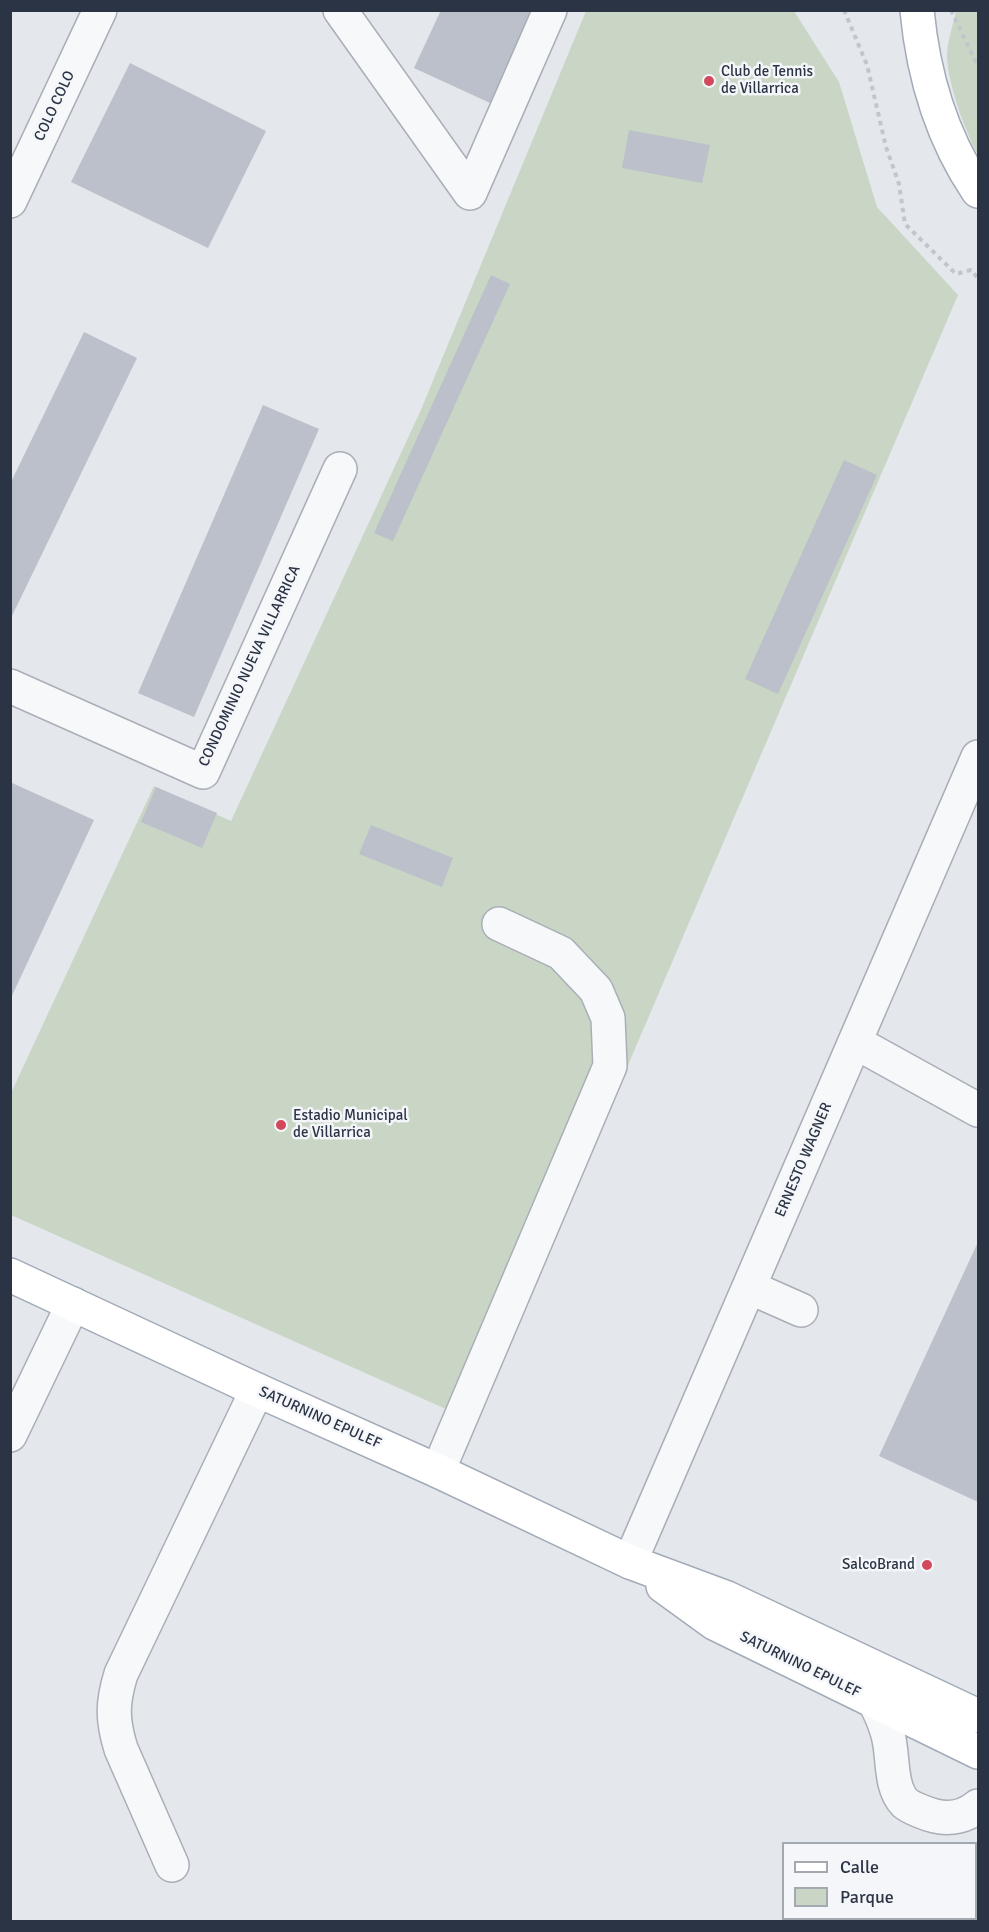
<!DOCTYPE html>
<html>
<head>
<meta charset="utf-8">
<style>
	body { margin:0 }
	#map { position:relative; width:989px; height:1932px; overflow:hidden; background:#e4e7ec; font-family:Signika,sans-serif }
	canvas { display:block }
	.frame { position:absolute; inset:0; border:12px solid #2b3445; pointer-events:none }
	.legend { position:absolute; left:782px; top:1842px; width:195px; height:78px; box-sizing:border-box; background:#f4f6f9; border:2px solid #a4a8b1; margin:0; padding:8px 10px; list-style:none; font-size:18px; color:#2b3445 }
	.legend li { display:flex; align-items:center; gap:12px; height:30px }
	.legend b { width:30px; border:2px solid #a4a8b1 }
</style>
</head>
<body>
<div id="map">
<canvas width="989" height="1932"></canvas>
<div class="frame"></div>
<ul class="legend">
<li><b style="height:8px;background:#fff"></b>Calle</li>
<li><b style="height:16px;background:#c9d6c5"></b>Parque</li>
</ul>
</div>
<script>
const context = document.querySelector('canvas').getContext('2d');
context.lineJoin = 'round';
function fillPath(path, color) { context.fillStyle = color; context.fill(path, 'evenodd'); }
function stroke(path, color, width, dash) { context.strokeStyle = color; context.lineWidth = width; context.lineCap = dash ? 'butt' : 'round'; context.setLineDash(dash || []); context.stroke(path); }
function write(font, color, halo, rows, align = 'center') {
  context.font = font + ' Signika,sans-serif'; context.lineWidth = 5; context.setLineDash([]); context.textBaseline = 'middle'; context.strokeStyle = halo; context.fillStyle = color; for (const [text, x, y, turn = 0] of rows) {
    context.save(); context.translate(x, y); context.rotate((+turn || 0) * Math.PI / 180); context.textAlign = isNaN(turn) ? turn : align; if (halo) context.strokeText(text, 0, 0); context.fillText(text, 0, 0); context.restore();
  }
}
const green = new Path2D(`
	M586,11H794L839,82L877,207L958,295L475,1422L11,1215V1093L154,786L231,821L420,412Z
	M956,11H978V155C965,131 948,84 947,57C947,42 953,25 956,11Z`);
const building = new Path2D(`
	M441,10H535L490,103L414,68Z
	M130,63L266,131L208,248L71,182Z
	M629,130L710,145L702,183L622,168Z
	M491,275L510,284L393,541L374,533Z
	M84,332L137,358L10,620V484Z
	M263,405L319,429L194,717L138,693Z
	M844,460L877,475L778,694L745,679Z
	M10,782L94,820L10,1000Z
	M156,787L217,813L202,848L141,822Z
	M371,825L453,858L442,887L359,854Z
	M978,1242V1502L879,1456Z`);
const path = new Path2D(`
	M844,10L867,65L886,147L899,184L905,224L956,274L971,270L978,278
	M951,10L978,67`);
const minor = new Path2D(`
	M340,10L470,193L550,10
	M10,201L100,10
	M10,686L203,772L340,469
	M855,1042L978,1110
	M749,1287L801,1310
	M10,1435L73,1304
	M438,1471L610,1066L608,1018L596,990L561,953L499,924
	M630,1562L978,757
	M874,1701C880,1712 885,1723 888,1735C894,1756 889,1786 905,1803C911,1808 927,1814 935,1816C951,1820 966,1816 978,1806
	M172,1865L121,1749C112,1720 112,1703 121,1674L257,1390`);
const major = new Path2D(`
	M917,10C923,74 942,138 978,191
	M10,1275L257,1390L438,1471L630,1562L727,1598L978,1716
	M663,1586L714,1623L978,1752`);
const markers = [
	[709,81,6,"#d1495b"],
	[281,1125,6,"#d1495b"],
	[927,1565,6,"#d1495b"]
];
const poiNames = [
	["Club de Tennis",721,72],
	["de Villarrica",721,89],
	["Estadio Municipal",293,1116],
	["de Villarrica",293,1133],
	["SalcoBrand",915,1565,"right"]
];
const streetNames = [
	["COLO COLO",55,106,-65],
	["CONDOMINIO NUEVA VILLARRICA",250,666,-65],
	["ERNESTO WAGNER",804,1160,-67],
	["SATURNINO EPULEF",320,1418,24],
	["SATURNINO EPULEF",800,1665,26]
];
fillPath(green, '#c9d6c5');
fillPath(building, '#bbc0ca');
stroke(minor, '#a9aeb7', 36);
stroke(major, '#a3abb8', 36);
stroke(path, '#c2c5cb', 4, [4.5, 4.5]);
stroke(minor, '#f7f8fa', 33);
stroke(major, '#fff', 33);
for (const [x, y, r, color] of markers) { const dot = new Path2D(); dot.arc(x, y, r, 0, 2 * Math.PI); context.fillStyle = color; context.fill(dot); stroke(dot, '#f4f6f9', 2); }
write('15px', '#2b3445', '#f4f6f9', poiNames, 'left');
write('15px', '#2b3445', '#f4f6f9', streetNames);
</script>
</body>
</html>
